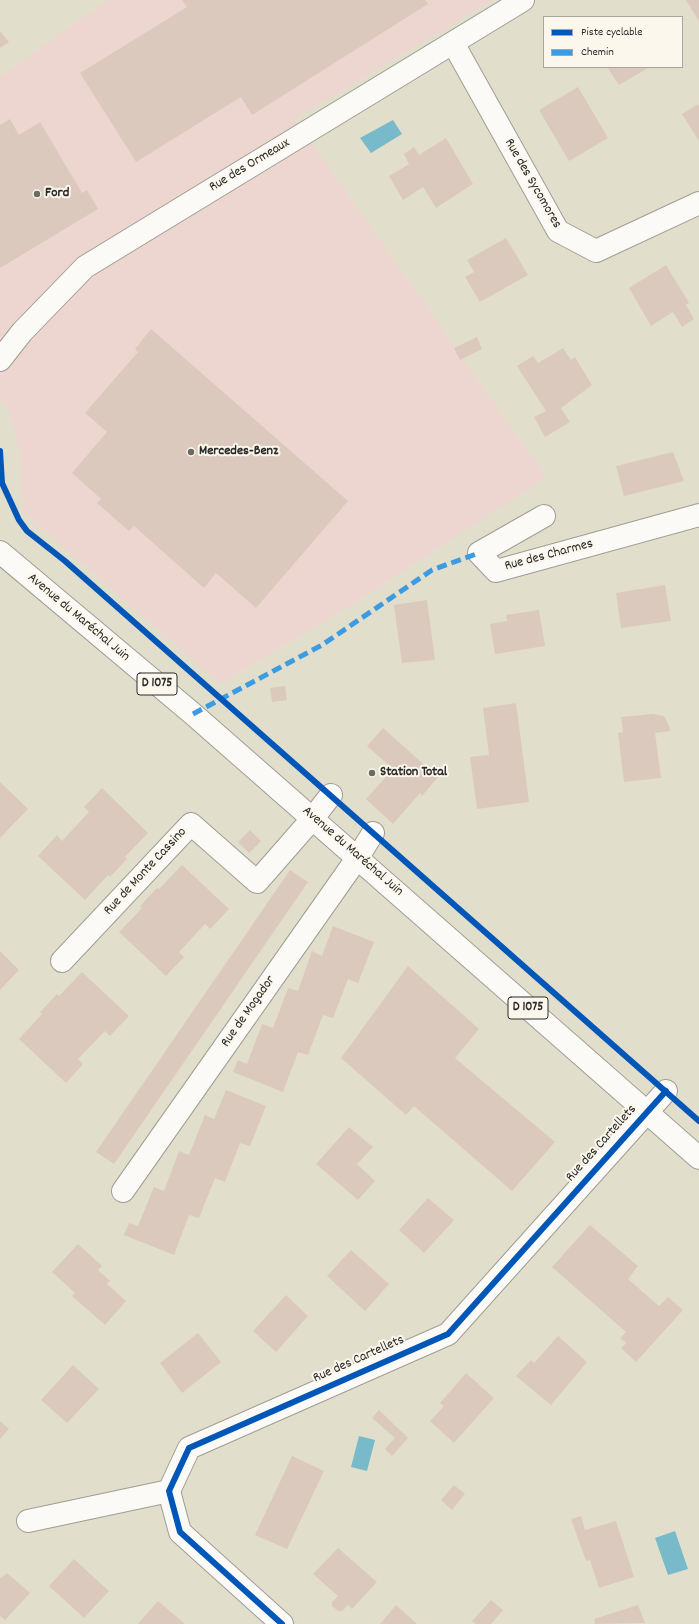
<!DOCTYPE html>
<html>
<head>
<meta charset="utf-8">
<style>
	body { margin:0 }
	#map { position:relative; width:699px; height:1624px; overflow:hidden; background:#e2decc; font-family:Dekko,sans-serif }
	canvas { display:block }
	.legend { position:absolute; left:543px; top:16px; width:140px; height:52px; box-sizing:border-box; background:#fbf7ec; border:1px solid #a8a59f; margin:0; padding:5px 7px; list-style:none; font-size:12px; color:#2b2b2b }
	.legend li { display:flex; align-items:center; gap:8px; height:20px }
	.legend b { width:20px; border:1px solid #a8a59f }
</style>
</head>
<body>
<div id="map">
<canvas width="699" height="1624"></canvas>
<ul class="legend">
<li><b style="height:5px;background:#0057b8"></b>Piste cyclable</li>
<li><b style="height:5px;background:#3d9ce1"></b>Chemin</li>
</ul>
</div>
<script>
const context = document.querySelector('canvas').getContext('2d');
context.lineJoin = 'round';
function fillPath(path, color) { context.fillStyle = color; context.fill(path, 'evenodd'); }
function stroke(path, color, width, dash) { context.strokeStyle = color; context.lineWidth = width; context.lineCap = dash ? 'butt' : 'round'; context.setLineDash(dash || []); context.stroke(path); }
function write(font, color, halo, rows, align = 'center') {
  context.font = font + ' Dekko,sans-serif'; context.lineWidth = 4; context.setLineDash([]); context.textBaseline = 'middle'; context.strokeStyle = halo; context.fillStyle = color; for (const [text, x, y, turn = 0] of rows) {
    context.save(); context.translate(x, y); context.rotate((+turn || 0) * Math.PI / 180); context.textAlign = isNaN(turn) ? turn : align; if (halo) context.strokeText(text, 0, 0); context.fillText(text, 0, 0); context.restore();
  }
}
const built = new Path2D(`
	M107,0H493L295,119L546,477L352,605L220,684L23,512L19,450L8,408L0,400V77Z`);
const water = new Path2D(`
	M393,120L402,134L371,153L360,138Z
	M359,1436L375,1440L367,1471L351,1467Z
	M675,1531L688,1569L668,1575L655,1538Z`);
const building = new Path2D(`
	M182,0H425L428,4L252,115L241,97L136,162L80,73L187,7Z
	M686,0H699V21Z
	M0,31L9,42L0,48Z
	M607,67H650L619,85Z
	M578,87L608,138L569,161L539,110Z
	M698,104L699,106V141L682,114Z
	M10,119L19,135L40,122L82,193L87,190L98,209L0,268V125Z
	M446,138L473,184L436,208L423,187L403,200L389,176L409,164L404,154L414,147L419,155Z
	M506,238L528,275L480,302L465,277L474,272L467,260Z
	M666,265L689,303L686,305L694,319L682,327L673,312L651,326L629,288Z
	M151,329L348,501L256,608L216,573L204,588L134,526L129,531L97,503L101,499L72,473L107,432L85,413L138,352L135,349Z
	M477,337L482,349L460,360L454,348Z
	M563,348L571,360L575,357L592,385L561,408L570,422L545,437L534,417L546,411L517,366L533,356L538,363Z
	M673,452L684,481L624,496L616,466Z
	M665,585L671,621L621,628L616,593Z
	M427,600L435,660L402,663L394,605Z
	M539,610L545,646L495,654L490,624L507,621L506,615Z
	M285,686L287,700L272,702L270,688Z
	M516,703L529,802L477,809L470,757L489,755L483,708Z
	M653,714L664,716L669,726L670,731L655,733L661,778L624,782L618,733L623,732L621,717Z
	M383,728L438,777L422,796L420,793L393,824L366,799L393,769L367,746Z
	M0,782L28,809L0,838Z
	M102,788L148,833L125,857L127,859L110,877L108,875L85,900L38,856L57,835L62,841L89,812L84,807Z
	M250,830L261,841L249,853L238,842Z
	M182,865L229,909L210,929L205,924L179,952L184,957L166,976L119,932L142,908L140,906L157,888L159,889Z
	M290,870L308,882L114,1164L96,1152Z
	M333,926L374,942L358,983L348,979L333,1018L323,1015L308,1055L298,1052L283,1092L233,1072L238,1060L247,1064L262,1024L273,1028L288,988L298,991L312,951L322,956Z
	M0,951L19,970L0,990Z
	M408,966L479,1029L455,1058L555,1142L512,1191L414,1106L406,1115L341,1058Z
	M82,972L129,1016L110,1036L105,1031L78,1059L83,1064L66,1083L19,1039L42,1014L40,1012L57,994L59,996Z
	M226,1090L266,1106L250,1146L240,1143L225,1182L215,1178L199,1218L189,1215L174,1255L124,1235L129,1223L138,1226L154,1187L164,1191L179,1151L189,1155L205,1115L214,1119Z
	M349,1127L373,1147L357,1164L375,1181L358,1200L316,1164Z
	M428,1198L454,1220L424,1253L399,1230Z
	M590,1225L638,1266L628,1279L659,1306L668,1297L683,1310L636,1362L621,1348L626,1343L620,1338L626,1332L552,1267Z
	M78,1244L102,1266L98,1270L110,1281L107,1284L126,1301L105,1325L72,1296L75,1293L52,1272Z
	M351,1250L389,1284L365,1311L327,1276Z
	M286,1295L308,1316L276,1352L253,1331Z
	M198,1333L221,1362L182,1393L160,1363Z
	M558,1336L587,1362L551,1405L516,1376L531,1360L534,1363Z
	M73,1365L99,1389L67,1423L41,1400Z
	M466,1373L494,1398L454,1443L430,1421L444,1406L440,1403Z
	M379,1410L408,1438L392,1456L385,1449L395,1438L372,1418Z
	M0,1421L9,1429L0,1439Z
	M292,1456L324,1471L287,1549L255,1535Z
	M454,1485L465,1494L452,1510L441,1500Z
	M581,1516L585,1530L616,1521L634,1577L599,1588L590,1560L586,1561L571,1519Z
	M338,1548L377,1582L352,1609L348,1605L342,1611H338L332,1606V1602L338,1596L313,1574Z
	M74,1559L109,1591L84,1618L49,1586Z
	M7,1573L30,1593L5,1620L0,1616V1577L1,1578Z
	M491,1600L503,1610L491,1624H476L472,1621Z
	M158,1601L185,1624H138Z
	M396,1605L417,1624H380Z
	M638,1605L645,1623L595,1624L594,1619Z`);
const minor = new Path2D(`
	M453,43L558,231L596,251L699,203
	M0,360L22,332L85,267L523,0
	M544,516L479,553L496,571L699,515
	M62,961L191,824L257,882L313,818L331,795
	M123,1191L358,857L373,833
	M28,1521L169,1491
	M282,1624L180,1532L169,1491L189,1448L448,1334L666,1091`);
const major = new Path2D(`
	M0,552L193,714L699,1158`);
const quiet = new Path2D(`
	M193,714L322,645L432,570L479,553`);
const cycleway = new Path2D(`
	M0,451L2,483L19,520L27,531L65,561L699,1121
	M282,1624L180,1532L169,1491L189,1448L448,1334L666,1091`);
const markers = [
	[37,194,4,"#6b6a63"],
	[191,452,4,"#6b6a63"],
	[372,773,4,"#6b6a63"]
];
const shields = [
	[157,684,40],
	[528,1008,40]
];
const shieldNames = [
	["D 1075",157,684],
	["D 1075",528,1008]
];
const streetNames = [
	["Rue des Ormeaux",250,166,-31],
	["Rue des Sycomores",532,184,60],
	["Rue des Charmes",549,556,-15],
	["Avenue du Maréchal Juin",78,618,40],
	["Avenue du Maréchal Juin",352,852,41],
	["Rue de Monte Cassino",146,872,-47],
	["Rue de Mogador",249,1012,-55],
	["Rue des Cartellets",602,1144,-48],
	["Rue des Cartellets",359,1360,-24]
];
const poiNames = [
	["Ford",45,194],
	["Mercedes-Benz",199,452],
	["Station Total",380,773]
];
fillPath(built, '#eed6d0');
fillPath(water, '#78baca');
fillPath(building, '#dcc9bd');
stroke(minor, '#9f9e93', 24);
stroke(major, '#9f9e93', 24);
stroke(minor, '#fbfaf7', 22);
stroke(major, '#fbfaf7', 22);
stroke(quiet, '#3d9ce1', 5, [10, 5]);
stroke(cycleway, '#0057b8', 6);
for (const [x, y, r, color] of markers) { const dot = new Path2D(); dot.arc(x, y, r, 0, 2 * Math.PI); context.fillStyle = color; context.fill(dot); stroke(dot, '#fbf7ec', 1.5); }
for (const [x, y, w] of shields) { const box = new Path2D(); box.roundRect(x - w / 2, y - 11, w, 22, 3); context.fillStyle = '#fbf7ec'; context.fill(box); stroke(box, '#2b2b2b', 1); }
write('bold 13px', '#2b2b2b', null, shieldNames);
write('14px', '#2b2b2b', '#fbf7ec', streetNames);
write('bold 14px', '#2b2b2b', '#fbf7ec', poiNames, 'left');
</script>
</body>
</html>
